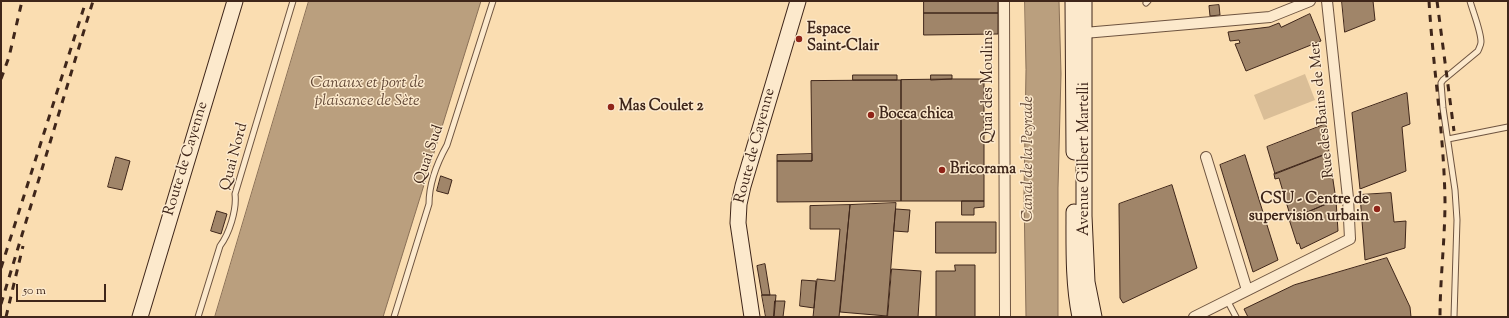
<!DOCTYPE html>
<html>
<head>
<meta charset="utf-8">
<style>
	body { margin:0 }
	#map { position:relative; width:1509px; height:318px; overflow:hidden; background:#faddb1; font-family:"Sorts Mill Goudy",serif }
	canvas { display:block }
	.frame { position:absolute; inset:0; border:2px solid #3f261a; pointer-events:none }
	.scale { position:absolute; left:16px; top:284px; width:90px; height:18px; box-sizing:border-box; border:2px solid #3f261a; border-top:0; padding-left:5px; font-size:12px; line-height:14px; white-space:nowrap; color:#3f261a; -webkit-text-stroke:3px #fce9cc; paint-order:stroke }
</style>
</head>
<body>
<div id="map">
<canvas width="1509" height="318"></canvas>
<div class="frame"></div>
<div class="scale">50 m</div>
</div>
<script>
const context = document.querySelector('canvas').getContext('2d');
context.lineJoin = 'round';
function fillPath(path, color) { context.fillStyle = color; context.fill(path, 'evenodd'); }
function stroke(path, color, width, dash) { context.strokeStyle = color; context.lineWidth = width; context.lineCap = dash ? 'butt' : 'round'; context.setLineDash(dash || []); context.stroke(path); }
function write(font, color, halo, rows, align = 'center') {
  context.font = font + ' "Sorts Mill Goudy",serif'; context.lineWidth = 3; context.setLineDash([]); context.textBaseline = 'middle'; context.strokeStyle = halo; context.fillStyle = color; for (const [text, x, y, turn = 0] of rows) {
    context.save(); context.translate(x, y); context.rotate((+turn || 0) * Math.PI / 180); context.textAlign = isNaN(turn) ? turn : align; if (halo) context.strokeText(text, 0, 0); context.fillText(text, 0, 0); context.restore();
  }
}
const green = new Path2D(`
	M1305,74L1315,100L1264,120L1254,95Z`);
const water = new Path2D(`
	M309,1H481L383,317H215Z
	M1025,1H1059L1061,74L1058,188V317H1026L1024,194L1026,70Z`);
const building = new Path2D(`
	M924,1H998V13H924Z
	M1342,1H1373L1375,20L1345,32Z
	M1219,5L1220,15L1210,16L1209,6Z
	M924,13H998V34L924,35Z
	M1310,14L1321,41L1246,71L1235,44L1240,43L1239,40L1230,41L1228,32L1269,27L1279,23L1281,27Z
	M853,75H897V80H853Z
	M931,75H952V79L931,80Z
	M952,79H984V201H901V80Z
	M897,80H901V201L777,202V161H812L811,81Z
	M1407,93L1410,124L1402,127L1406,171L1360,189L1352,113Z
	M1326,124L1329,153L1275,174L1267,147Z
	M1329,153L1336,200L1300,215L1299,212L1290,215L1279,178L1275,179L1274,174Z
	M812,154V161H777V155Z
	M1245,155L1278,260L1253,272L1220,165Z
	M116,157L130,161L122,190L108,187Z
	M441,176L452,180L448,194L437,191Z
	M1172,185L1197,268L1123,303L1120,298L1119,204Z
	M1391,193L1394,222L1406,221L1405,248L1365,260L1360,195Z
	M1336,200L1338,231L1301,249L1299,243L1297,244L1288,216L1299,212L1300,215Z
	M962,201H984V207L974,208V215H962Z
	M896,203L887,316L840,312L850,205Z
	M850,205L839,317H813L817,279L835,281L840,229H810V206Z
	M896,209L910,210L908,232L894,231Z
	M217,211L227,214L221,234L211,231Z
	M936,222H996V253H936Z
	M1387,258L1410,307L1411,317H1248L1244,309L1294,285Z
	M765,264L770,295H762L757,266Z
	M955,265H975V317H936V271H955Z
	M892,269L921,271L918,317H888Z
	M802,280L816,281L814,308L800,306Z
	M762,295H776L774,317H766Z
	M775,301H785L783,317H774Z`);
const lane = new Path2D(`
	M1146,3L1148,1
	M1448,139L1508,127
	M1227,300L1236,317
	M198,317L220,246C229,234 237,210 235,194L293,1
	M394,317L429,204C429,184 437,163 447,145L493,1
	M1454,317L1457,220L1455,190L1443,108L1441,83L1443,80L1478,51C1479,48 1481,45 1481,42C1481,31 1473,12 1470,1`);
const street = new Path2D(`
	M1004,1L1005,317
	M1084,33L1270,17L1310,1
	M1206,157L1247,290
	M1194,317L1350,239L1348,198L1327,1`);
const secondary = new Path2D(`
	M1073,1L1074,152
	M1084,1V216L1087,282L1094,317
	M1074,212C1074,247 1073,283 1080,317
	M140,317L235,1
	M752,317L738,223L739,204L743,186L798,1`);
const rail = new Path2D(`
	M1429,1C1433,68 1444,134 1445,201C1445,240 1440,279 1440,317
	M1437,1L1454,131
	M1,79L9,57L22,1
	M1,268L86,1
	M1,304L93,1
	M6,317L23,246`);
const markers = [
	[799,39,4,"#8f2418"],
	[611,107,4,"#8f2418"],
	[871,115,4,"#8f2418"],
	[942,170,4,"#8f2418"],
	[1377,209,4,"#8f2418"]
];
const poiNames = [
	["Espace",807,30],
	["Saint-Clair",807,47],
	["Mas Coulet 2",619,107],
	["Bocca chica",879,115],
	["Bricorama",950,170],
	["CSU - Centre de",1369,200,"right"],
	["supervision urbain",1369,217,"right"]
];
const streetNames = [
	["Quai des Moulins",989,87,-90],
	["Rue des Bains de Mer",1323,110,-96],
	["Route de Cayenne",756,146,-75],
	["Quai Sud",430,155,-71],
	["Quai Nord",235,157,-75],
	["Route de Cayenne",187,159,-73],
	["Avenue Gilbert Martelli",1085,159,-90]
];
const waterNames = [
	["Canaux et port de",367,84],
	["plaisance de Sète",367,102],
	["Canal de la Peyrade",1029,159,-90]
];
fillPath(green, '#dabe97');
fillPath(water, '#ba9f7e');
stroke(water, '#896f56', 1);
fillPath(building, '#a08569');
stroke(building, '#3f261a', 1);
stroke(lane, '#6e5440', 7);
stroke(street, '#6e5440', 12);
stroke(secondary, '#3f261a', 17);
stroke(lane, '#fce9cc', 5);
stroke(street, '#fce9cc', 10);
stroke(secondary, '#fce9cc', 15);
stroke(rail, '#3f261a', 3, [7, 7]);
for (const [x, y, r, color] of markers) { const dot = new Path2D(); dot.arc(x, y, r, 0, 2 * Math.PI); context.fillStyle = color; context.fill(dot); stroke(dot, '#fce9cc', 1.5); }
write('bold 15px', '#3f261a', '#fce9cc', poiNames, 'left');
write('15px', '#3f261a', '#fce9cc', streetNames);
write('italic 16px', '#644a38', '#fce9cc', waterNames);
</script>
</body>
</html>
